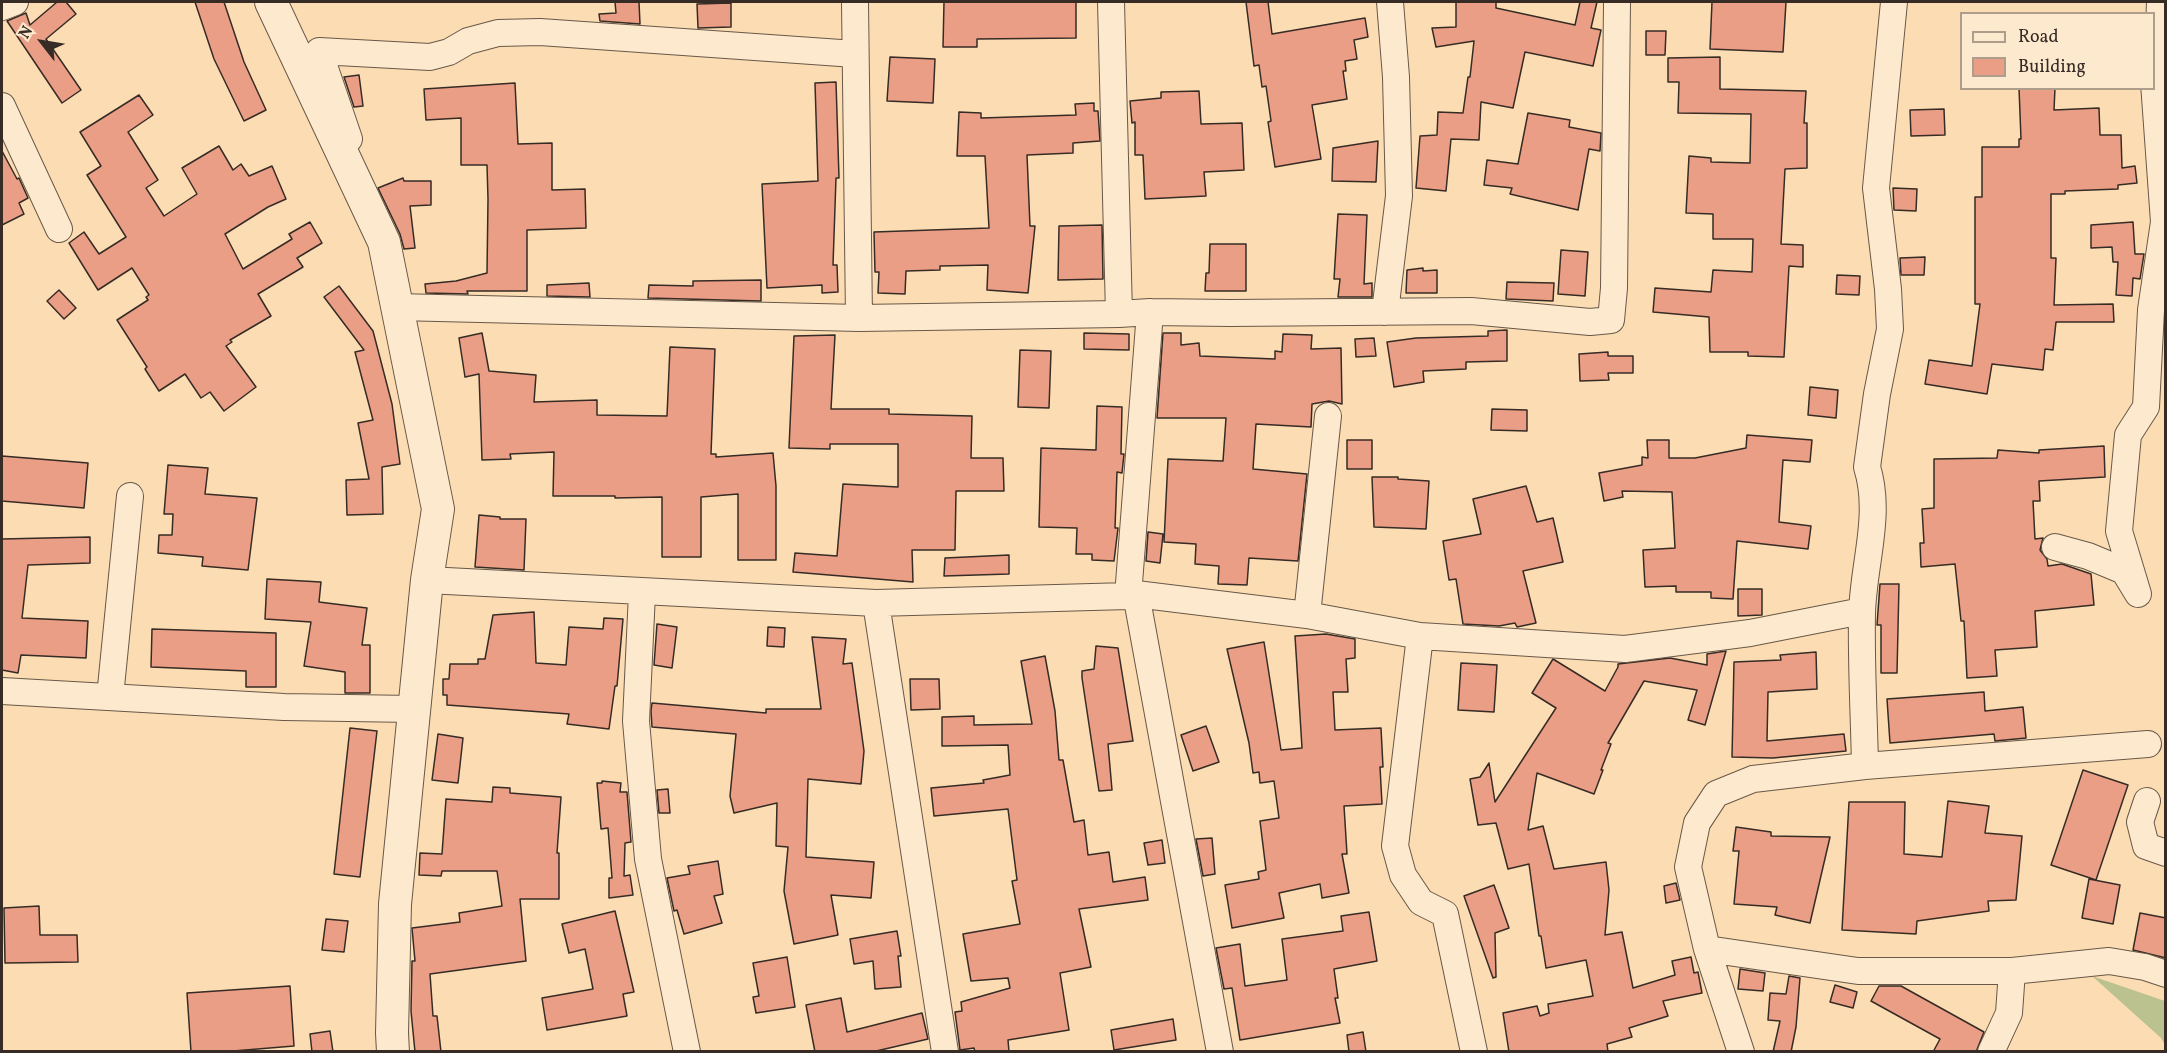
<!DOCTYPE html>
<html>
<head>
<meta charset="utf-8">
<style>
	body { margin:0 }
	#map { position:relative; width:2167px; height:1053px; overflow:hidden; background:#fcddb3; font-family:Vollkorn,serif }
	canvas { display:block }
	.frame { position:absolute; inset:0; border:3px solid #362b25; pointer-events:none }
	.legend { position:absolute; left:1960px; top:12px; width:195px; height:78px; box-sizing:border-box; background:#fde9ce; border:2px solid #ad9d8a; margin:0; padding:8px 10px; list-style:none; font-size:18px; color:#362b25 }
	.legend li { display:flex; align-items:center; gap:12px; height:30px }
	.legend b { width:30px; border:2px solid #ad9d8a }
	.north { position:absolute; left:12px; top:12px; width:60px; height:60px; -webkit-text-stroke:4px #fde9ce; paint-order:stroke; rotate:301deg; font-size:16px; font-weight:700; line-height:24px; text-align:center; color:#362b25 }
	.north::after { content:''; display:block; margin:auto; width:21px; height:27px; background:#362b25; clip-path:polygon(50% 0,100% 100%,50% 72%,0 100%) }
</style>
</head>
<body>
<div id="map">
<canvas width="2167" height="1053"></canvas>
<div class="frame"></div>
<ul class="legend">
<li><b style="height:8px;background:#fde9ce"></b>Road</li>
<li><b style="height:16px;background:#ea9e85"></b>Building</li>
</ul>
<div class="north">N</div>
</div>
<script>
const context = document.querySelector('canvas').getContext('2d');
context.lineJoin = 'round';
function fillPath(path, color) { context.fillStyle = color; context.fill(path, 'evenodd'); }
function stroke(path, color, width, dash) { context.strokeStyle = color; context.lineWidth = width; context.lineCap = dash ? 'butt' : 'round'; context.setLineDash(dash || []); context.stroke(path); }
const green = new Path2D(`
	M2092,976L2165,1001V1045L2161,1038Z`);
const building = new Path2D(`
	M57,2H66L76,14L46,39L81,90L62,103L7,21L26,13L30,25Z
	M195,2H224L244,62L266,110L244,121L214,59Z
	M615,2H639L640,24L600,21L599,14L616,13Z
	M944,2H1076V38L977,39V47H943Z
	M1246,2H1268L1272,34L1365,18L1368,37L1354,40L1357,59L1345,61L1346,71H1343L1347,99L1312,105L1321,159L1275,167L1268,122L1271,121L1266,86L1262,87L1259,65L1254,66Z
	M1456,2H1496V8L1575,25L1580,2H1597L1591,28L1601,30L1593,66L1525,52L1513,108L1481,102L1479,140L1451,139L1446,191L1416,188L1420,136L1437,135L1438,112L1463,113L1468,77H1470L1474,41L1436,47L1432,28L1456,27Z
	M1712,2H1786L1783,52L1710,49Z
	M731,3V27L698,28L697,4Z
	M1646,31H1666L1665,55H1646Z
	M890,57L935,59L933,103L887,101Z
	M1720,57V89L1806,91L1804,123H1807V168L1785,169L1781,244L1803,245V267L1789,266L1784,357L1748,356V352H1710L1709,317L1653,312L1655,288L1711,292L1713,270L1752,272L1753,239H1713V214L1686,213L1689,156L1711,158V162L1750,163L1751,114L1678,113L1679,82H1668V58Z
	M359,75L363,106L354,107L344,77Z
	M836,82L839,178H836L833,265H837L838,292L822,293V285L767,288L762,184L818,181L815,83Z
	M515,83L518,144L552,143V190L585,189L586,228L527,230V291H467L468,294L426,293L425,284L456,281L487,273L488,199L487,165H461V118L426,120L424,89Z
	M2019,88H2055L2054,110L2099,108L2100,135H2121L2122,168L2135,166L2137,183L2118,185V189L2065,191V194H2051V258H2056L2054,305L2113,304L2114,322H2056L2053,350L2045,349L2043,370L1992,364L1987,394L1925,384L1929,360L1972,366L1980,304H1975V197H1982V147H2019V139H2021Z
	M1199,91L1201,124L1242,123L1244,170L1204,172L1206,196L1145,199L1143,155H1135V122L1132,123L1130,101L1161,98V92Z
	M139,95L153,115L128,132L158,180L146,188L164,216L197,194L182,168L219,146L233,170L241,164L249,176L272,166L286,199L268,207L225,234L243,269L292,239L289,234L310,222L322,243L297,258L303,267L258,294L271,316L230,340L232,342L226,346L256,387L224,411L210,392L201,398L185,374L159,391L145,369L147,367L117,320L148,300L146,297L149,295L132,268L98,290L69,243L84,232L99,254L126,237L87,175L101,166L80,132Z
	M1094,103V111H1098L1100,141L1073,143V153L1027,155L1030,226H1035L1028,293L987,290L988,265L940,266V270L906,271L905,294L878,293L879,272H875L874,232L989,228L985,156H957L959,112L981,113V118L1076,115L1075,104Z
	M1944,109L1945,135L1911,136L1910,110Z
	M1528,113L1570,120L1569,127L1601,133L1600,151L1589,149L1578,210L1510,194L1512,188L1484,185L1487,160L1518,164Z
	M1378,141L1376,182L1332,181L1333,148Z
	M2,151L17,179L19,178L28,198L19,203L24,214L2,225Z
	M403,178L404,181H431V205L410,206L415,248L404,249L400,234L378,188Z
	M1893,188L1917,189L1916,211L1894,210Z
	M1338,214L1367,215L1364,284L1372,283V297H1338L1340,279H1334Z
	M2133,222L2135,254H2144L2140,279L2133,278L2132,296L2116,295L2118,262H2113L2112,247L2091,248V225Z
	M1102,225L1103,279L1058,280L1059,226Z
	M1210,244H1246V291H1205L1206,273H1209Z
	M1561,250L1588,252L1585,296L1558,294Z
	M1925,257L1924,275H1901L1900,258Z
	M1423,268V271L1437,270V293H1406L1407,270Z
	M1837,275L1860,276L1859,295L1836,294Z
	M761,280V301L648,298L649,285L693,286V281Z
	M1507,282L1554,283L1553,301L1506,299Z
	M589,283L590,297L547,296V285Z
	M339,286L373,331L392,404L400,464L382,467L383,514L347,515L346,480L369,479L358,423L373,420L355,352L364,350L324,297Z
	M59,290L76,308L64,319L47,301Z
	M1507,330V361L1466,362V369L1423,371L1424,382L1394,387L1387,342L1416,338L1488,336V331Z
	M482,333L489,371L536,375L534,402L597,400V415L667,416L670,347L715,349L711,454H716V457L773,453L776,486V560H738V494L701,497V557H662V497L615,498V496H553L554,452L510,454L511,459L482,460L479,374L465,377L459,338Z
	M1084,333L1129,334V350L1084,349Z
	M1163,333H1181V345L1199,343L1200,356L1275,359V351L1282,352L1283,334L1312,335L1311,349L1341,348L1342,404L1329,401L1312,404L1311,427L1256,424L1253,469L1307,474L1298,561L1249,558L1247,585L1218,584L1219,566L1195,564L1196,544L1164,542L1168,459L1223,461L1226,418H1157Z
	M835,335L831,409H889V414L972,416L971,458H1003L1004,491H956L955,550H912L913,582L793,572L795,553L837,556L843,484L898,487V444H830V449L789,448L794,336Z
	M1374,338L1376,356L1356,357L1355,339Z
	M1020,350L1051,351L1049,408L1018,407Z
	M1608,352V356H1633V373H1608L1609,380L1580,381L1579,354Z
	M1810,387L1838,390L1836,418L1808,415Z
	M1097,406L1122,407L1121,454H1124L1122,473L1117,472L1115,528H1118L1114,561L1092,560V554H1076L1077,528L1039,527L1041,448L1096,450Z
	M1492,409L1527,410V431L1491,430Z
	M1747,435L1812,440L1810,462L1783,460L1779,522L1811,526L1808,549L1737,541L1733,599L1711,598V592H1676V586L1645,587L1643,550L1675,548L1672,492L1622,491L1623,497L1604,501L1599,473L1642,465V457L1648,458L1647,440H1669V458H1695L1746,448Z
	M1347,440H1372V469H1347Z
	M2104,446L2105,477L2039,481L2040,501H2033L2035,539L2043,538L2040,550L2047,559L2048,566L2062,564L2091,574L2094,605L2035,611L2037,647L1995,650L1997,676L1967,678L1964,621H1961L1955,564L1921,567L1920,543H1924L1922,509L1934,508V459L1997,458L1998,450L2039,453V450Z
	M2,456L88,463L84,508L2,501Z
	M168,465L208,468L205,494L257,498L248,570L202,566L203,557L158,553L159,535H172L173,514H164Z
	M1372,477H1398V479L1429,481L1426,529L1374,527Z
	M1526,486L1537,522L1553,518L1563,562L1523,571L1536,623L1517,627L1515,623L1499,626L1463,624L1456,579L1449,580L1443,541L1481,534L1473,499Z
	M479,515L500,517V519H526L524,570L475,567Z
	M1148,532L1163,534L1160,563L1146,561Z
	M90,537V563L28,565L22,618L88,621L86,658L21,655L18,673L2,670V539Z
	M1009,555V574L944,576L945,558Z
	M267,579L321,582L319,602L367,608L362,645H370V693H345V672L304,666L311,622L265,619Z
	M1880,584H1899L1897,673H1881V625H1877Z
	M1738,589H1762V615L1738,616Z
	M534,612L536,663L566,665L569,627L603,629L604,618L623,619L617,686H615L609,729L567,724L569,714L447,705V695H443V679H449L450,664H478V659H485L493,615Z
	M657,624L677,627L672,668L654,665Z
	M768,627L785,628L784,647L767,646Z
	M152,629L276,633V687H246V671L151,667Z
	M1326,634L1355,639V658L1346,659L1348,692H1333L1335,730L1381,728L1383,767H1380L1382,804L1344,806L1347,854H1342L1349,893L1322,898L1320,884L1279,893L1284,918L1232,928L1225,885L1259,879L1258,872L1266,870L1260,821L1279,818L1274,781L1260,783L1259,772L1253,773L1249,743L1227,649L1264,642L1281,750L1302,748L1295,636Z
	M812,637L846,639L843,664L852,663L864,751L861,784L808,779L806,857L874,862L871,898L831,895L838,935L794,944L784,891L788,847L776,846L777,803L734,813L730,796L736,734L652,727L651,711L652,703L766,713V709H821Z
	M1096,646L1118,648L1133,741L1108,744L1112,790L1099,791L1082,678V671L1094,669Z
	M1726,651L1705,725L1688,720L1697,690L1644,681L1608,743L1611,744L1601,770H1603L1594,794L1537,773L1528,830L1543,826L1554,869L1606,862L1609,890L1605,935L1622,932L1633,988L1675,975L1672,961L1691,957L1694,973L1698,972L1702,993L1663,1001L1668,1016L1629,1028L1632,1037L1607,1044L1608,1052H1509L1503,1013L1537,1006L1540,1016L1549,1013L1548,1004L1593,996L1586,960L1546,968L1541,936H1539L1529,864L1508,869L1496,823L1478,825L1470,779L1480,777L1489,763L1495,802L1556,708L1532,693L1553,659L1605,691L1618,667V664L1670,658L1707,665V654Z
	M1816,652L1817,689L1768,692L1767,741L1844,734L1846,751L1773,758L1732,757L1734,662L1781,660L1780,655Z
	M1045,656L1055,711L1059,760H1063L1074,822L1084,820L1088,855L1109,852L1113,882L1145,877L1148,900L1079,909L1091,967L1060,973L1069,1030L1008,1040L1009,1052H975L974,1048L960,1050L955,1012L962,1011L961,1002L1010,988L1008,978L971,981L963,934L1020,924L1012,881L1017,880L1008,809L934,816L931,788L984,783L983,780L1010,775L1008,745L942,746V717L974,716V725L1032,724L1021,661Z
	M1461,663L1497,665L1494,712L1458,710Z
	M910,679H939L940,709L911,710Z
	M1984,692L1985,711L2023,707L2026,738L1995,741L1994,734L1890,743L1887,699Z
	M1206,726L1219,762L1193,771L1181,735Z
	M350,728L377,731L360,877L334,874Z
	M438,734L463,738L458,783L432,780Z
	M2083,770L2128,785L2096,880L2051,865Z
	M602,781L621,783L620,792H627L631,842L625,843L624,876L630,875L633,895L609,898V878H612L608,828L601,829L597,783H602Z
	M493,787L510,788V793L561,797L557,853H559V899H520L526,961L430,974L433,1016H437L441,1052H415L411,1011L412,961H415L412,928L460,922L459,913L502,906L497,871H442L441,876L419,875L420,853L442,854L446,799L492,802Z
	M668,789L670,813H659L657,790Z
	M1948,801L1989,806L1985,833L2022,836L2016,900L1988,901L1989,911L1917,921L1916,934L1842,930L1849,802H1905L1904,854L1942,857Z
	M1736,827L1771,832V836L1830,837L1810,923L1775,915L1777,907L1734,904L1739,851H1733Z
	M1212,838L1215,874L1203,876L1196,839Z
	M1162,840L1165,863L1148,865L1144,843Z
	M718,861L723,894L714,896L722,923L684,934L677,910L674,911L667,878L690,874L688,866Z
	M2089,879L2120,885L2113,924L2082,918Z
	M1676,883L1680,900L1666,903L1664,886Z
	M1494,885L1509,928L1495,933L1496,977L1493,978L1464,896Z
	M39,906L40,935H77L78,962L5,963L4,908Z
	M615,911L634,992L623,994L627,1016L547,1030L542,998L593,989L585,949L569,953L562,924Z
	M1369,912L1377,961L1334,969L1338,998H1335L1340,1023L1240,1040L1232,988L1224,989L1216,948L1240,944L1245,986L1287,980L1282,939L1343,931L1341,916Z
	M2140,913L2166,918V958L2133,950Z
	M326,919L348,921L344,952L322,950Z
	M897,931L901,956H898L901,987L875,989L873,961L854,964L850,939Z
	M787,957L795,1007L756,1013L753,997L759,996L753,963Z
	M1740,969L1765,973L1763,991L1738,989Z
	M1789,976L1800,978L1796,1027L1791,1052H1773L1780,1021L1768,1020L1770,993L1786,994Z
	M1835,985L1857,992L1853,1008L1830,1002Z
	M290,986L294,1046L221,1052H191L187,993Z
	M1879,986H1901L1984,1032L1976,1052H1933L1940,1039L1871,1001Z
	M841,998L847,1032L922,1013L928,1039L872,1052H815L806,1005Z
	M1173,1019L1176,1040L1114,1050L1111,1030Z
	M330,1031L333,1052H312L310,1034Z
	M1363,1032L1366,1052H1349L1347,1035Z`);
const minor = new Path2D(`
	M855,2L859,318
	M1111,2L1119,314
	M2,7L15,2
	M2,106L59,229
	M349,139L319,51L430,57L449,52L468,41L498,33L540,32L855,54
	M396,307L859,318L1119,314L1150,312L1230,313L1471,311L1590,322L1611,320L1614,288L1617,2
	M1385,312L1399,196L1396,77L1390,2
	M2055,547L2088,556L2124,571L2138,594L2119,531L2128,435L2146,407L2151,310L2164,222L2154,83L2158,55L2160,2
	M427,580L876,603L1128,596L1136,594L1307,615L1420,636L1625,649L1750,633L1862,611
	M642,593L636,721L648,859L687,1052
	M1136,594L1220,1052
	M1128,596L1150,312
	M876,603L945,1052
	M1307,615L1328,416
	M1420,636L1395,846L1403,875L1421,902L1445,914L1474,1052
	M2,691L284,707L413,709
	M110,697L130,496
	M1865,766C1864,715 1861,664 1862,614C1863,565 1882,515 1867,467L1877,394L1890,329L1888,289L1876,188L1894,2
	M2147,801L2140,822L2146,846L2166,853
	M1707,949L1858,971H2012L2109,961L2145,967L2166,974
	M1741,1052L1707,949L1688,867L1697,823L1716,794L1753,779L1865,766L2148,744
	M1991,1052L2009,1013L2012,971`);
const tertiary = new Path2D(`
	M271,2L384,242L438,509L427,580L395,904L392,1033L393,1052`);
fillPath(green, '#bcc28f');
fillPath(building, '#ea9e85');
stroke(building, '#362b25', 1.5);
stroke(minor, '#685848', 28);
stroke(tertiary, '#685848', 34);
stroke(minor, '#fde9ce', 26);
stroke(tertiary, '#fde9ce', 32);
</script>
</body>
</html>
